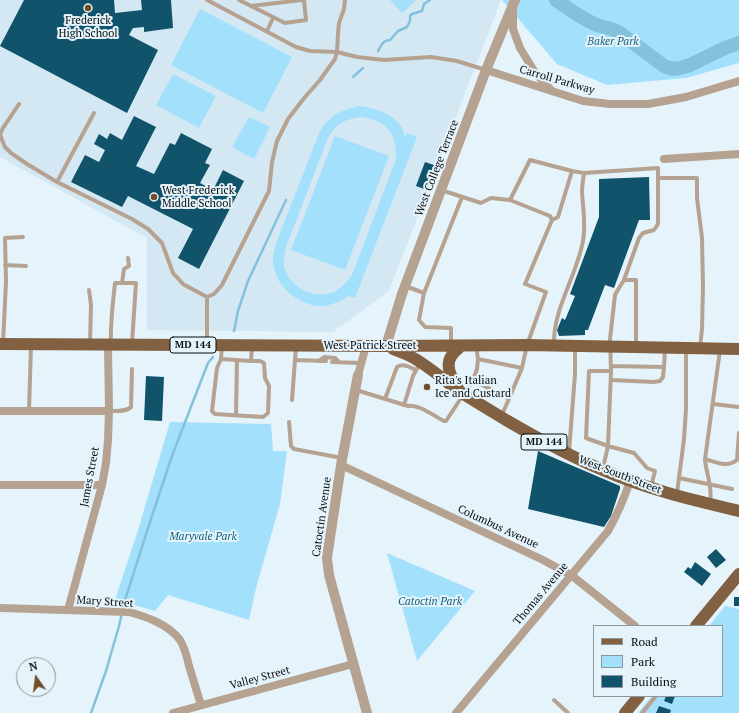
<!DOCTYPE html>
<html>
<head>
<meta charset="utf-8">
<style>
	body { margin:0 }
	#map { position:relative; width:739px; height:713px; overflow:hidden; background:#e5f4fb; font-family:"PT Serif",serif }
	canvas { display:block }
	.legend { position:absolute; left:593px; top:625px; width:130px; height:72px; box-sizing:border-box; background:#e5f4fb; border:1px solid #8d979c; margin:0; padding:5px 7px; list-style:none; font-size:12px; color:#080c0e }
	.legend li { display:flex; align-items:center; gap:8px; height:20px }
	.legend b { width:20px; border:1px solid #8d979c }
	.north { position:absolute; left:16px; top:657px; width:40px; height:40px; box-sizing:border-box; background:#e5f4fb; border:1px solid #8d979c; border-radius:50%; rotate:346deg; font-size:11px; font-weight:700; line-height:16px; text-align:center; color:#080c0e }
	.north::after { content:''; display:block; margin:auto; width:14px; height:18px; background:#724d28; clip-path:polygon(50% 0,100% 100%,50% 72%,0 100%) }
</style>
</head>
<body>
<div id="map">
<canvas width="739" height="713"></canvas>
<ul class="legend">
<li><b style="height:5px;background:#826142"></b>Road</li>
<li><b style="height:11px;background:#a3e0fc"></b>Park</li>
<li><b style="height:11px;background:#11536b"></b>Building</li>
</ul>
<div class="north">N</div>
</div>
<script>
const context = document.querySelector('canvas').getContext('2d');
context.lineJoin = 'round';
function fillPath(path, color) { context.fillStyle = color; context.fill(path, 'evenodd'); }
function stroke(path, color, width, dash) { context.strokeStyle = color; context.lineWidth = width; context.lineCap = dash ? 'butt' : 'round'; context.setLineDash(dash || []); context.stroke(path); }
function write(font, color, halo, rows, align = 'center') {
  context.font = font + ' "PT Serif",serif'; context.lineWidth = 4; context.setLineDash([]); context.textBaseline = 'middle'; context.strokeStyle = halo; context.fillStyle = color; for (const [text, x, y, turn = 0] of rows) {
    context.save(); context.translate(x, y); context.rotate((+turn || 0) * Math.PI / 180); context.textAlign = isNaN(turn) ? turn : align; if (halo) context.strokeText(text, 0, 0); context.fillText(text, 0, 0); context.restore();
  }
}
const built = new Path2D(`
	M0,0H501L389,291L333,332L147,330V238L0,157Z`);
const green = new Path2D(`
	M390,0H416L402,13Z
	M502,0H739V63L686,78L607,85L557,64Z
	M200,9L292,57L263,113L171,65Z
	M173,74L216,96L199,128L156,105Z
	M359,106C375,108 393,113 402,128C403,131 404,134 405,137L407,133L417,137L355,298L348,296C341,301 332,305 323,306C301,307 277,288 274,267C272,258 274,251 276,243L320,131C332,114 339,111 359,106ZM361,117C386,120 397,133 396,159L352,275C346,283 340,290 331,293C311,299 289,286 284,266C283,260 285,253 286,247L328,138C336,124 345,119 361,117Z
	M249,117L270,127L254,159L232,147Z
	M335,136L389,156L345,270L291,250Z
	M170,422L271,424L273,451H287L280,504L256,588L249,620L168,595L155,611L131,604L115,600L139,527Z
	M387,553L475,591L417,661Z
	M725,606L739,609V713H638L652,696H722V626H709Z`);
const stream = new Path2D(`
	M378,51C381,46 383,40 390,40L398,31L407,27L410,21V16L412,14L422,11L424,4L430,0
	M353,77L363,68
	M234,331L238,311L248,281L286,200
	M91,713L106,671L119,626L125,600L150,522L172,456L194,399L208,363L213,357`);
const river = new Path2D(`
	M556,0C569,9 582,19 597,25C605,28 613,28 620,33L664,66L673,69L680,68L690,65L725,48L739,43`);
const building = new Path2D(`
	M24,0H114L115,13L142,10L141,0H171L173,28L144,32V27L133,28L129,35L158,50L127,113L0,46Z
	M134,116L156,127L136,166L154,174L170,143L175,145L181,133L212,149L205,163L210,165L200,183L213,190L223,170L244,181L199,269L178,258L193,229L128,196L122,207L71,182L85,155L99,162L105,150L94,144L99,134L107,139L110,133L122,140Z
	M425,162L434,165L435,169L427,190L416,186Z
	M649,177L650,220H639L614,288L605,285L588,330H585V335L559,336L557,330L562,318L565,320L575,296L570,294L599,217V179Z
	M146,376L164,377L162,421L144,420Z
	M538,451L620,486V489L611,516L604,527L528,509Z
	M716,549L726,560L716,568L707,557Z
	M695,562L711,574L702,586L684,572L688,567L691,569Z
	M734,597H739V606H734Z
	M666,696H675L672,704L664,701Z
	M659,706L671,710L670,713H656Z`);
const service = new Path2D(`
	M207,0L296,47L310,51L337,52L357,57L384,60L431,57L457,61L486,70
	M239,0L285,23L306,20L304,0
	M251,6L302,0
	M267,31L273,18
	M19,104L3,128L0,134L2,140L5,147L11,153L27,164L57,182L132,219L148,229L162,243L173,273L183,284L207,297
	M658,178H697V198L702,238L703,287L702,329L700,348
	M57,182L94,113
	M441,190L481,203L491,198L510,200L530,160L572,171L584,173
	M552,220L558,217L572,171
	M5,265L26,266
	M122,283L124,269L129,266L128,258
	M405,286L424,293L462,197
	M89,290L91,305L90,343
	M424,293L419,320L425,327L451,328V345
	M207,297L214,294L222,285L269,191L272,162L277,141L288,119L305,97L320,80L335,59L337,52L338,33L339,23L344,9L345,0
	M3,343L6,282L5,238L23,237
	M207,343V297
	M111,344C110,323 113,303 115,283H136L132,343
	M554,344C553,309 577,275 583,241C586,225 583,208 582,192C582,186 583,180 584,173L658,168V224L654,230L643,233L639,238L624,280
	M222,346L221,359L251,361L252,347
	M476,346L478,359L522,368
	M221,359L217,368L212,411L215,414L263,417L268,413L269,386L265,378L264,363L260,361H251
	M295,360L326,361
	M319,361L324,357L335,358L339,362
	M332,362L361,363
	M611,366L664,367L665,349
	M611,371H589L586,438L608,446L634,453L647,468L655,471L651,487
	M473,380L509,399
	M611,380L654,382L660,381L663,377L664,367
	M356,390L408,406C419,404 434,416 444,421H446L473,380L477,369L478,359
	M385,399L397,367C404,363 409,367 416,370
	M292,400L296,346
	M713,404L739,407
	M404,405L413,376L420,363
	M29,411L31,345
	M109,411C116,411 126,412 131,407L132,369
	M236,415L237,360
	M502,415L522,368L527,345L546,292L525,284L552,220L550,216L510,200
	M289,422L291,446L294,449L342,458
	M569,452L575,374V347
	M705,459C716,462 727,468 737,460L739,433
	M603,468L608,446L611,371L610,339L615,295L619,288L624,280H636V345
	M679,478L732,489
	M677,493L684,439L686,409V349
	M710,502C713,487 706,474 705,459L720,350
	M554,700L568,713
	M642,713L656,696`);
const minor = new Path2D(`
	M513,7V29L520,48L536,74L552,91
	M486,70L583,101L610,104H648L686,97L739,81
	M664,159L739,154
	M358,375L366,346
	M0,411H109
	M341,465L541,559L571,575L635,626
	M0,485H102
	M0,608L129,612C147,617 168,624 180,640C185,648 187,657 189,666C193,679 197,692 201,705
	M68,610L102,485L106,463L108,440L109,411L108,345
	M173,713L353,664
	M456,713L608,531C617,515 624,499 630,481`);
const tertiary = new Path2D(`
	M386,346L402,294L486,70L515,0
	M358,375L341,465L328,551L327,558L329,575L367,713`);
const primary = new Path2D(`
	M0,344L386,346L527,345L739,349
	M393,349C398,351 404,353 410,356C426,364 444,380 459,391C474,401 490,410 506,420C537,438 569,456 603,470C646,489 693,500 739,511
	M458,388C452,378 444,366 452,355C454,352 458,349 461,346
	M696,626L739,574
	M625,713L639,696`);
const markers = [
	[88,8,4,"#724d28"],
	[154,197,4,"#724d28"],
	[427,387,4,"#724d28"]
];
const shields = [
	[193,345,46],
	[544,442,46]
];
const shieldNames = [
	["MD 144",193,345],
	["MD 144",544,442]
];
const poiNames = [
	["Frederick",88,21,"center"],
	["High School",88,34,"center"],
	["West Frederick",162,191],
	["Middle School",162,204],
	["Rita's Italian",435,381],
	["Ice and Custard",435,394]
];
const parkNames = [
	["Baker Park",613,42],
	["Maryvale Park",203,537],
	["Catoctin Park",430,602]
];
const streetNames = [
	["Carroll Parkway",557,80,16],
	["West College Terrace",437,168,-69],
	["West Patrick Street",370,346],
	["West South Street",620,475,21],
	["James Street",90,477,-79],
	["Catoctin Avenue",322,517,-82],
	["Columbus Avenue",498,527,25],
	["Thomas Avenue",541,594,-50],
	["Mary Street",105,602,4],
	["Valley Street",260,678,-15]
];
fillPath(built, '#d3e8f3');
fillPath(green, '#a3e0fc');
stroke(stream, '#84c1dc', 2.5);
stroke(river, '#84c1dc', 14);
fillPath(building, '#11536b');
stroke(service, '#b6a291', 4);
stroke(minor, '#b6a291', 8);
stroke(tertiary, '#b6a291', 10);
stroke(primary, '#826142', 12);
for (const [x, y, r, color] of markers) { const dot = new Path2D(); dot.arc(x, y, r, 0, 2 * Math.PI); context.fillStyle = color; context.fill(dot); stroke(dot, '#e5f4fb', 1.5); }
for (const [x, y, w] of shields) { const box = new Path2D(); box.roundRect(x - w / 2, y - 8, w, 16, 3); context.fillStyle = '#e5f4fb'; context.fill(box); stroke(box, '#080c0e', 1); }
write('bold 10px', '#080c0e', null, shieldNames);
write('11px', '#080c0e', '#e5f4fb', poiNames, 'left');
write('italic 11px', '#13607c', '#e5f4fb', parkNames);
write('11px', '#080c0e', '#e5f4fb', streetNames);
</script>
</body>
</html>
